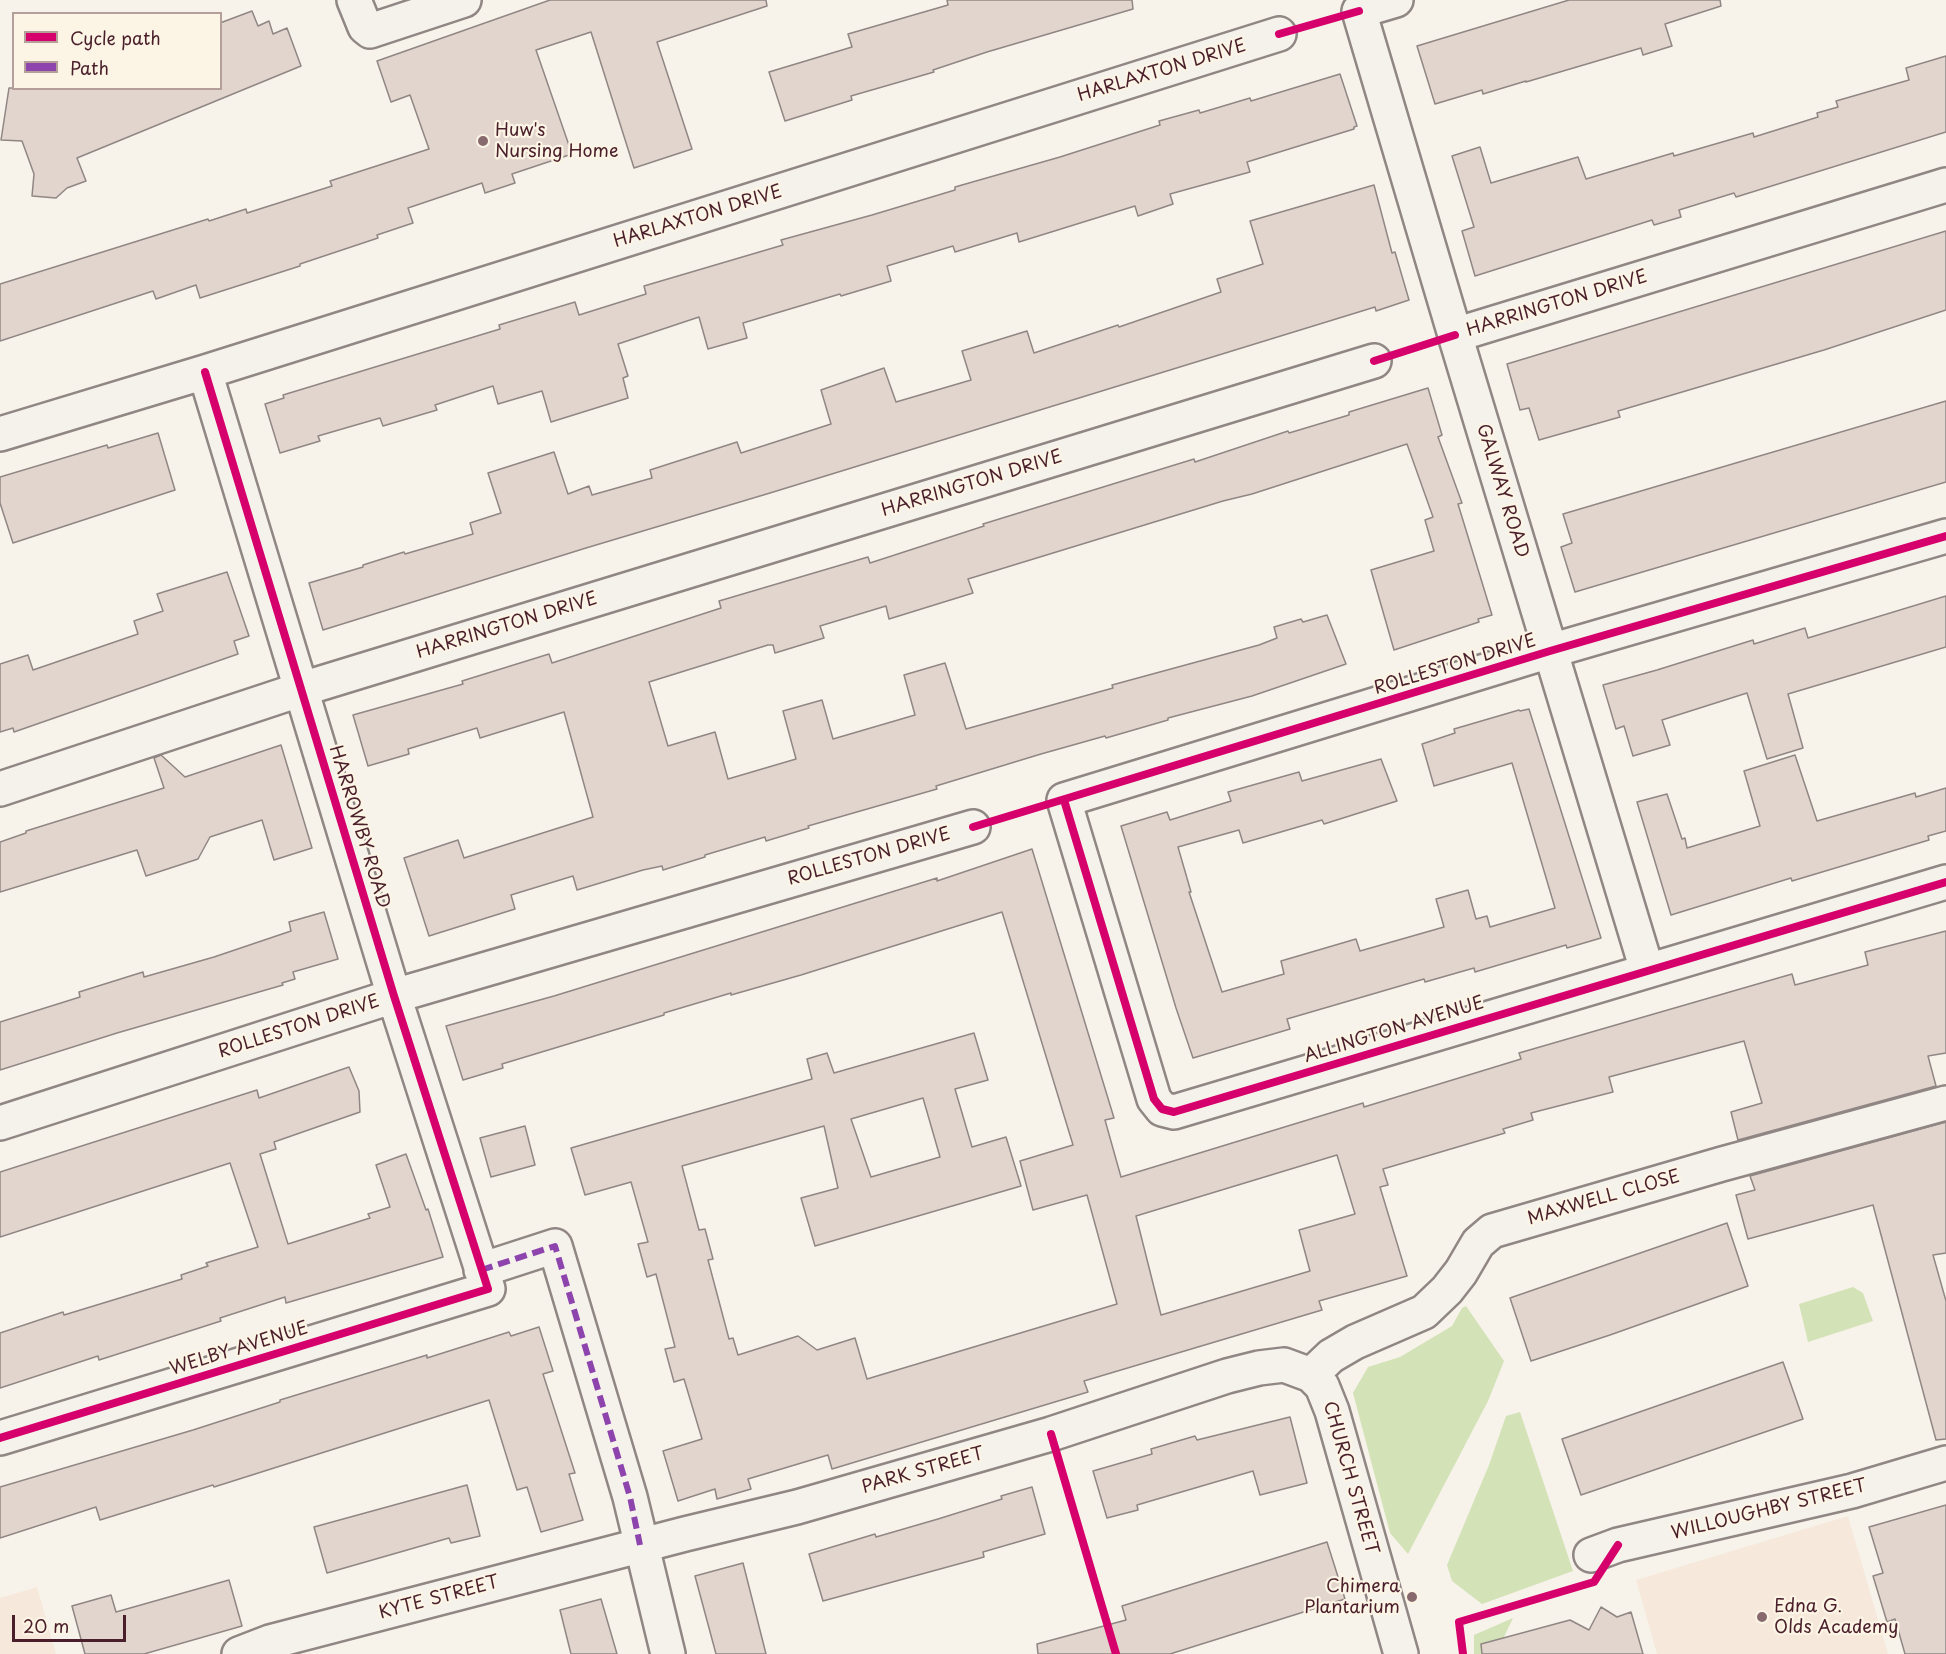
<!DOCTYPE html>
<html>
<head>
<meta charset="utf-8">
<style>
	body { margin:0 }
	#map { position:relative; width:1946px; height:1654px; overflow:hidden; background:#f7f3ea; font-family:"Playpen Sans",sans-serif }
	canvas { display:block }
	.legend { position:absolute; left:12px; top:12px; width:210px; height:78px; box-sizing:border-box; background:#fcf5e5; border:2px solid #b59f9b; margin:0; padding:8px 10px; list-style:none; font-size:18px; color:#4a1f2b }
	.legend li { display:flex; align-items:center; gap:12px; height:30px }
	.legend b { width:30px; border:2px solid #b59f9b }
	.scale { position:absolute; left:12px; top:1615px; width:114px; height:27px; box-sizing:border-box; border:3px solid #4a1f2b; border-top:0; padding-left:8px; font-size:18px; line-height:21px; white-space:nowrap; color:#4a1f2b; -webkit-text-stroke:4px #fcf5e5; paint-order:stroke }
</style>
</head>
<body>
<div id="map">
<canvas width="1946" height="1654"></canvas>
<ul class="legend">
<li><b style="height:8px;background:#d6006c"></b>Cycle path</li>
<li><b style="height:8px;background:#8e44ad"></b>Path</li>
</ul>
<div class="scale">20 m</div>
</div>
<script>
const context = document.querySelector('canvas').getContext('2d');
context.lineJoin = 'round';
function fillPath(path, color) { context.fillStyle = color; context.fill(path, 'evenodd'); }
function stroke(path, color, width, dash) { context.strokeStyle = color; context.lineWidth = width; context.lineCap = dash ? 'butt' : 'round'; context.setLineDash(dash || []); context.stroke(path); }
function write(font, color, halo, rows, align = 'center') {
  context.font = font + ' "Playpen Sans",sans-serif'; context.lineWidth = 4.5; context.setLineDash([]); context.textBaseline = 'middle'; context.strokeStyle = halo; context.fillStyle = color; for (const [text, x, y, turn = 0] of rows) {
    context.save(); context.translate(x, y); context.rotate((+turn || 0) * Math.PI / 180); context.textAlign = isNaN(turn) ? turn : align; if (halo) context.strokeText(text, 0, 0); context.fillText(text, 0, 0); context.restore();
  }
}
const built = new Path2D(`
	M1848,1516L1888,1654H1657L1636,1580Z
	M37,1587L56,1654H0V1598Z`);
const green = new Path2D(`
	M1853,1287L1863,1293L1873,1321L1808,1342L1799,1304Z
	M1466,1306L1504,1361L1488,1401L1408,1554L1390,1533L1353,1393L1368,1367L1400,1357L1452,1326L1462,1308Z
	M1520,1412L1573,1571L1482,1604L1452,1581L1447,1565L1489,1465L1506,1416Z
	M1513,1618L1496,1654H1474V1635Z`);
const building = new Path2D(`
	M550,0H766L767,6L657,42L692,149L634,168L591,32L536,50L572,154L512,174L515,183L485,193L482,183L408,208L413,223L377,235L378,238L300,264V266L200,298L196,285L156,299L153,291L0,341V284L208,219L209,221L246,209L247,213L332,186L330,181L429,149L410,95L391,102L377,61Z
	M947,0H1132L1133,9L987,52L933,70L934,72L851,96L852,100L785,121L769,72L852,47L848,34L948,5Z
	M1569,0H1720L1721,6L1665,24L1672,46L1643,55L1641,48L1526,82V81L1483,94L1482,90L1435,104L1417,46Z
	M252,11L258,26L269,21L273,34L287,28L301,66L77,158L86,181L67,188L56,198L32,196L34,174L22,141L1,140L9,88H220V23Z
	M1946,56V132L1736,197L1734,193L1679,210L1681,217L1654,225L1652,220L1475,276L1462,231L1474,227L1452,156L1480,147L1491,183L1578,157L1586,179L1673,153L1674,156L1753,133L1754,137L1818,117L1817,113L1838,107L1836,101L1909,80L1906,68Z
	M1340,74L1357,126L1354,127V129L1247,162L1250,172L1170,194L1173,204L1138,216L1135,206L1019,242L1017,233L955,252L953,246L887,266L891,281L841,296L840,294L743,323L747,338L708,349L699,317L618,344L628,376L623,378L628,398L551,422L542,391L498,404L493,386L435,405L437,410L383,426L380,418L318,436L320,441L280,453L265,404L284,398L283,395L500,329L499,325L575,302L579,315L646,294L644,286L783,245L781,240L872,215L955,190V187L1060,157L1160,125L1159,121L1199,110L1200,113L1250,98L1251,101Z
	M1374,185L1392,253L1395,252L1409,300L1376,311L1375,307L770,493L586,548L323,630L309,583L363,567V565L404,552L405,554L473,534L470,523L501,513L488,473L554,452L568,494L589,486L592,495L652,478L650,470L737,442L741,453L831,424L821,390L884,368L896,402L971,380L962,351L1027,331L1034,353L1118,325L1119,327L1221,292L1217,279L1263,264L1250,221Z
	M1946,231V310L1824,350L1618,411L1620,417L1539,440L1529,408L1520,410L1507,364Z
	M1428,388L1442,435L1438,437L1462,503L1458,504L1492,615L1478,619L1479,622L1394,650L1371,570L1434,551L1425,520L1433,517L1407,444L1252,494L1223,501L968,579L973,593L889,619L886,606L820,626L824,638L775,653L773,645H768L649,682L668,746L715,732L728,779L796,759L783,711L822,700L833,739L915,715L904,675L945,663L966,729L1113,688L1112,685L1259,645L1277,638L1274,627L1301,619L1303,622L1327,615L1346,664L1252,696L1168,718V720L1106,738L1105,736L1041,754L936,786L937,789L808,826L809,828L766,841L765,837L705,855V857L663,870L662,866L643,870L577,890L573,876L511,895L515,909L429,936L404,858L458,840L464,858L593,817L564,712L480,738L477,728L408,749L409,754L368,766L353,715L463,684L462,681L549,654L552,663L721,608L719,601L868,557L870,563L984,526L983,524L1194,459L1195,462L1288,431L1289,433L1349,415V412Z
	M1946,401V482L1575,592L1561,547L1572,543L1563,514Z
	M158,433L175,490L13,543L0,503V477L107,445L108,448Z
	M227,572L249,636L234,641L238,654L14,732L13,728L0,732V664L28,655L33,670L138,634L134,621L163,611L157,594Z
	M1946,596V647L1788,694L1803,748L1767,759L1747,693L1662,720L1670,745L1633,756L1624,726L1616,729L1603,685L1657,670L1753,640L1754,644L1805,628L1808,638Z
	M1529,709L1601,938L1567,948L1566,945L1475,972L1474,968L1425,982L1424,979L1287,1019L1290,1029L1193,1058L1176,1008L1121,826L1167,812L1170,820L1231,801L1228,792L1299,772L1302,781L1381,759L1397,801L1324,824L1322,820L1243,843L1239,830L1178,847L1191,892H1189L1222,992L1284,974L1281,961L1356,939L1360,951L1444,927L1436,899L1468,890L1476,919L1487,916L1490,927L1555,908L1512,763L1434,786L1422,744L1455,733L1454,729L1519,710L1520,711Z
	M281,745L312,848L274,860L262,820L210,837L198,859L146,876L137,850L0,892V842L26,833V831L164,788L154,758L161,755L185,777Z
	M1795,755L1817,821L1915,793L1916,797L1946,788V831L1928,836L1929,840L1792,881L1791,878L1671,915L1637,802L1667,794L1682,839L1685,838L1687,848L1760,826L1744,771Z
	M1032,849L1114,1118L1105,1120L1121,1177L1363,1103L1364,1107L1521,1059L1519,1053L1792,974L1795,985L1868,965L1865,952L1946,931V1053L1928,1056L1936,1086L1738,1140L1731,1112L1762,1103L1744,1041L1609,1077L1613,1092L1531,1113L1533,1120L1503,1129L1505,1133L1383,1169L1388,1185L1380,1187L1407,1276L1319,1301L1322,1310L1084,1381L1088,1392L832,1469L828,1455L748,1479L751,1489L717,1499L715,1489L678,1501L663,1451L702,1439L684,1379L674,1382L665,1349L675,1347L656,1274L647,1277L638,1244L648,1242L631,1182L585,1195L571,1148L812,1079L807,1059L827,1053L834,1073L974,1033L988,1080L955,1089L972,1147L1006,1137L1021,1186L815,1246L801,1198L838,1188L824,1126L682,1166L699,1230L705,1229L713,1259L708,1260L729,1339L733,1338L738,1355L798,1336L817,1350L855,1338L867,1379L1117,1304L1087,1195L1033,1210L1020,1161L1073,1145L1002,912L801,975L731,995V993L664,1013V1015L502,1064L503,1068L463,1080L446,1026L554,996L937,878V881ZM923,1098L940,1157L871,1177L851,1119ZM1337,1155L1355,1214L1299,1230L1310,1271L1161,1315L1136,1216Z
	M324,912L338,959L293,972L295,979L282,983L283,985L117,1033L0,1070V1022L80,997L79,992L143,972L144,977L214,957L291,931L289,922Z
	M349,1067L359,1091L360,1112L274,1142L276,1149L260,1154L288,1244L370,1218L368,1214L390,1207L376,1165L406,1154L426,1210L428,1209L443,1257L286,1303L285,1297L220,1318L221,1321L99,1360L98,1356L0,1388V1333L63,1312L64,1315L182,1279L181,1275L208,1266L206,1263L258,1247L230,1163L0,1237V1172L257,1090L259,1098Z
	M1946,1122V1253L1933,1255L1946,1301V1439L1936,1440L1873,1205L1748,1239L1736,1195L1755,1190L1750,1176Z
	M525,1126L535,1165L491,1177L480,1138Z
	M1727,1223L1748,1286L1610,1335L1531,1361L1510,1298Z
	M539,1327L553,1371L543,1374L575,1473L569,1474L583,1520L541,1532L527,1487L517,1490L489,1400L214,1487L213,1485L100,1520L96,1507L0,1538V1487L193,1430L280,1402V1400L427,1355V1358L509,1332L511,1336Z
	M1783,1362L1803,1419L1581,1495L1562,1439Z
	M1290,1417L1307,1483L1260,1495L1253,1471L1137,1505L1138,1510L1107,1518L1093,1471L1152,1454L1151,1449L1195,1436L1197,1440Z
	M467,1485L480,1536L451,1543L449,1538L327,1573L314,1527Z
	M1032,1487L1045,1534L983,1552L984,1557L823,1601L809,1554L875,1534L876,1537L938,1519L1002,1499L1001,1496Z
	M1946,1505V1654H1905L1895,1619L1887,1622L1873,1576L1883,1573L1869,1527Z
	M1327,1542L1345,1599L1170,1654H1038L1037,1644L1126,1620L1122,1606Z
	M743,1563L766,1654H716L695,1576Z
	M229,1580L242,1626L144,1654H85L72,1606L111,1595L116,1612Z
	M601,1599L617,1654H571L560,1610Z
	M1601,1607L1617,1617L1631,1612L1643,1654H1482L1481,1644L1570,1620L1589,1630Z`);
const street = new Path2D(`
	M354,0L365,27L370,31L464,0
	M1396,0L1359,11L1455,335L1647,970
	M1455,335L1946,185
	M0,434L205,372L1279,34
	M1946,536L1550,651L1064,800L1154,1099L1162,1109L1174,1112L1946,882
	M0,789L302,689L1374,361
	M0,1123L394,996L973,827
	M481,1270L555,1246L630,1497L668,1654
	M1311,1375L1331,1356L1355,1342L1424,1312L1447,1290L1461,1272L1478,1243L1492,1231L1722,1164L1946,1103
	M0,1438L488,1289L394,996L205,372
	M1591,1555L1618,1545L1852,1491L1946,1463
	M239,1654L270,1642L685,1534L797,1507L1051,1434L1227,1376L1259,1368L1284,1365L1311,1375L1322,1386L1332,1411L1401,1654`);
const quiet = new Path2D(`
	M481,1270L555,1246L630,1497L640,1545`);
const cycleway = new Path2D(`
	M1279,34L1359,11
	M1374,361L1455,335
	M1064,800L1154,1099L1162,1109L1174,1112L1946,882
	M973,827L1550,651L1946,536
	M1051,1434L1116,1654
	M0,1438L488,1289L394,996L205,372
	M1463,1654L1459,1622L1594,1582L1618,1545`);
const markers = [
	[483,141,6,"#87696e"],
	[1412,1597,6,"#87696e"],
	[1762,1617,6,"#87696e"]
];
const streetNames = [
	["HARLAXTON DRIVE",1162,71,-17],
	["HARLAXTON DRIVE",698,217,-17],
	["HARRINGTON DRIVE",1557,304,-17],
	["HARRINGTON DRIVE",972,484,-17],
	["GALWAY ROAD",1502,491,73],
	["HARRINGTON DRIVE",507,626,-17],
	["ROLLESTON DRIVE",1455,665,-17],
	["HARROWBY ROAD",359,827,73],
	["ROLLESTON DRIVE",869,857,-16],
	["ROLLESTON DRIVE",299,1027,-18],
	["ALLINGTON AVENUE",1394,1030,-17],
	["MAXWELL CLOSE",1604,1198,-16],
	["WELBY AVENUE",239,1349,-17],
	["PARK STREET",923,1471,-16],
	["CHURCH STREET",1350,1478,74],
	["WILLOUGHBY STREET",1769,1510,-14],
	["KYTE STREET",439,1598,-15]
];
const poiNames = [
	["Huw's",495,131],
	["Nursing Home",495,152],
	["Chimera",1400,1587,"right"],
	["Plantarium",1400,1608,"right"],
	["Edna G.",1774,1607],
	["Olds Academy",1774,1628]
];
fillPath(built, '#f6e9db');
fillPath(green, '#d3e2b7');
fillPath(building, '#e2d5cd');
stroke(building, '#908684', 1.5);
stroke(street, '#908684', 38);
stroke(street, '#f5f2ec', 33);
stroke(quiet, '#8e44ad', 6, [12, 6]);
stroke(cycleway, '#d6006c', 8);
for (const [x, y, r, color] of markers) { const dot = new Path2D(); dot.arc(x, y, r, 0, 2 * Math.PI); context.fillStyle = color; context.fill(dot); stroke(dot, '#fcf5e5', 2); }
write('18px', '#4a1f2b', '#fcf5e5', streetNames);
write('18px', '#4a1f2b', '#fcf5e5', poiNames, 'left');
</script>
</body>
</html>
